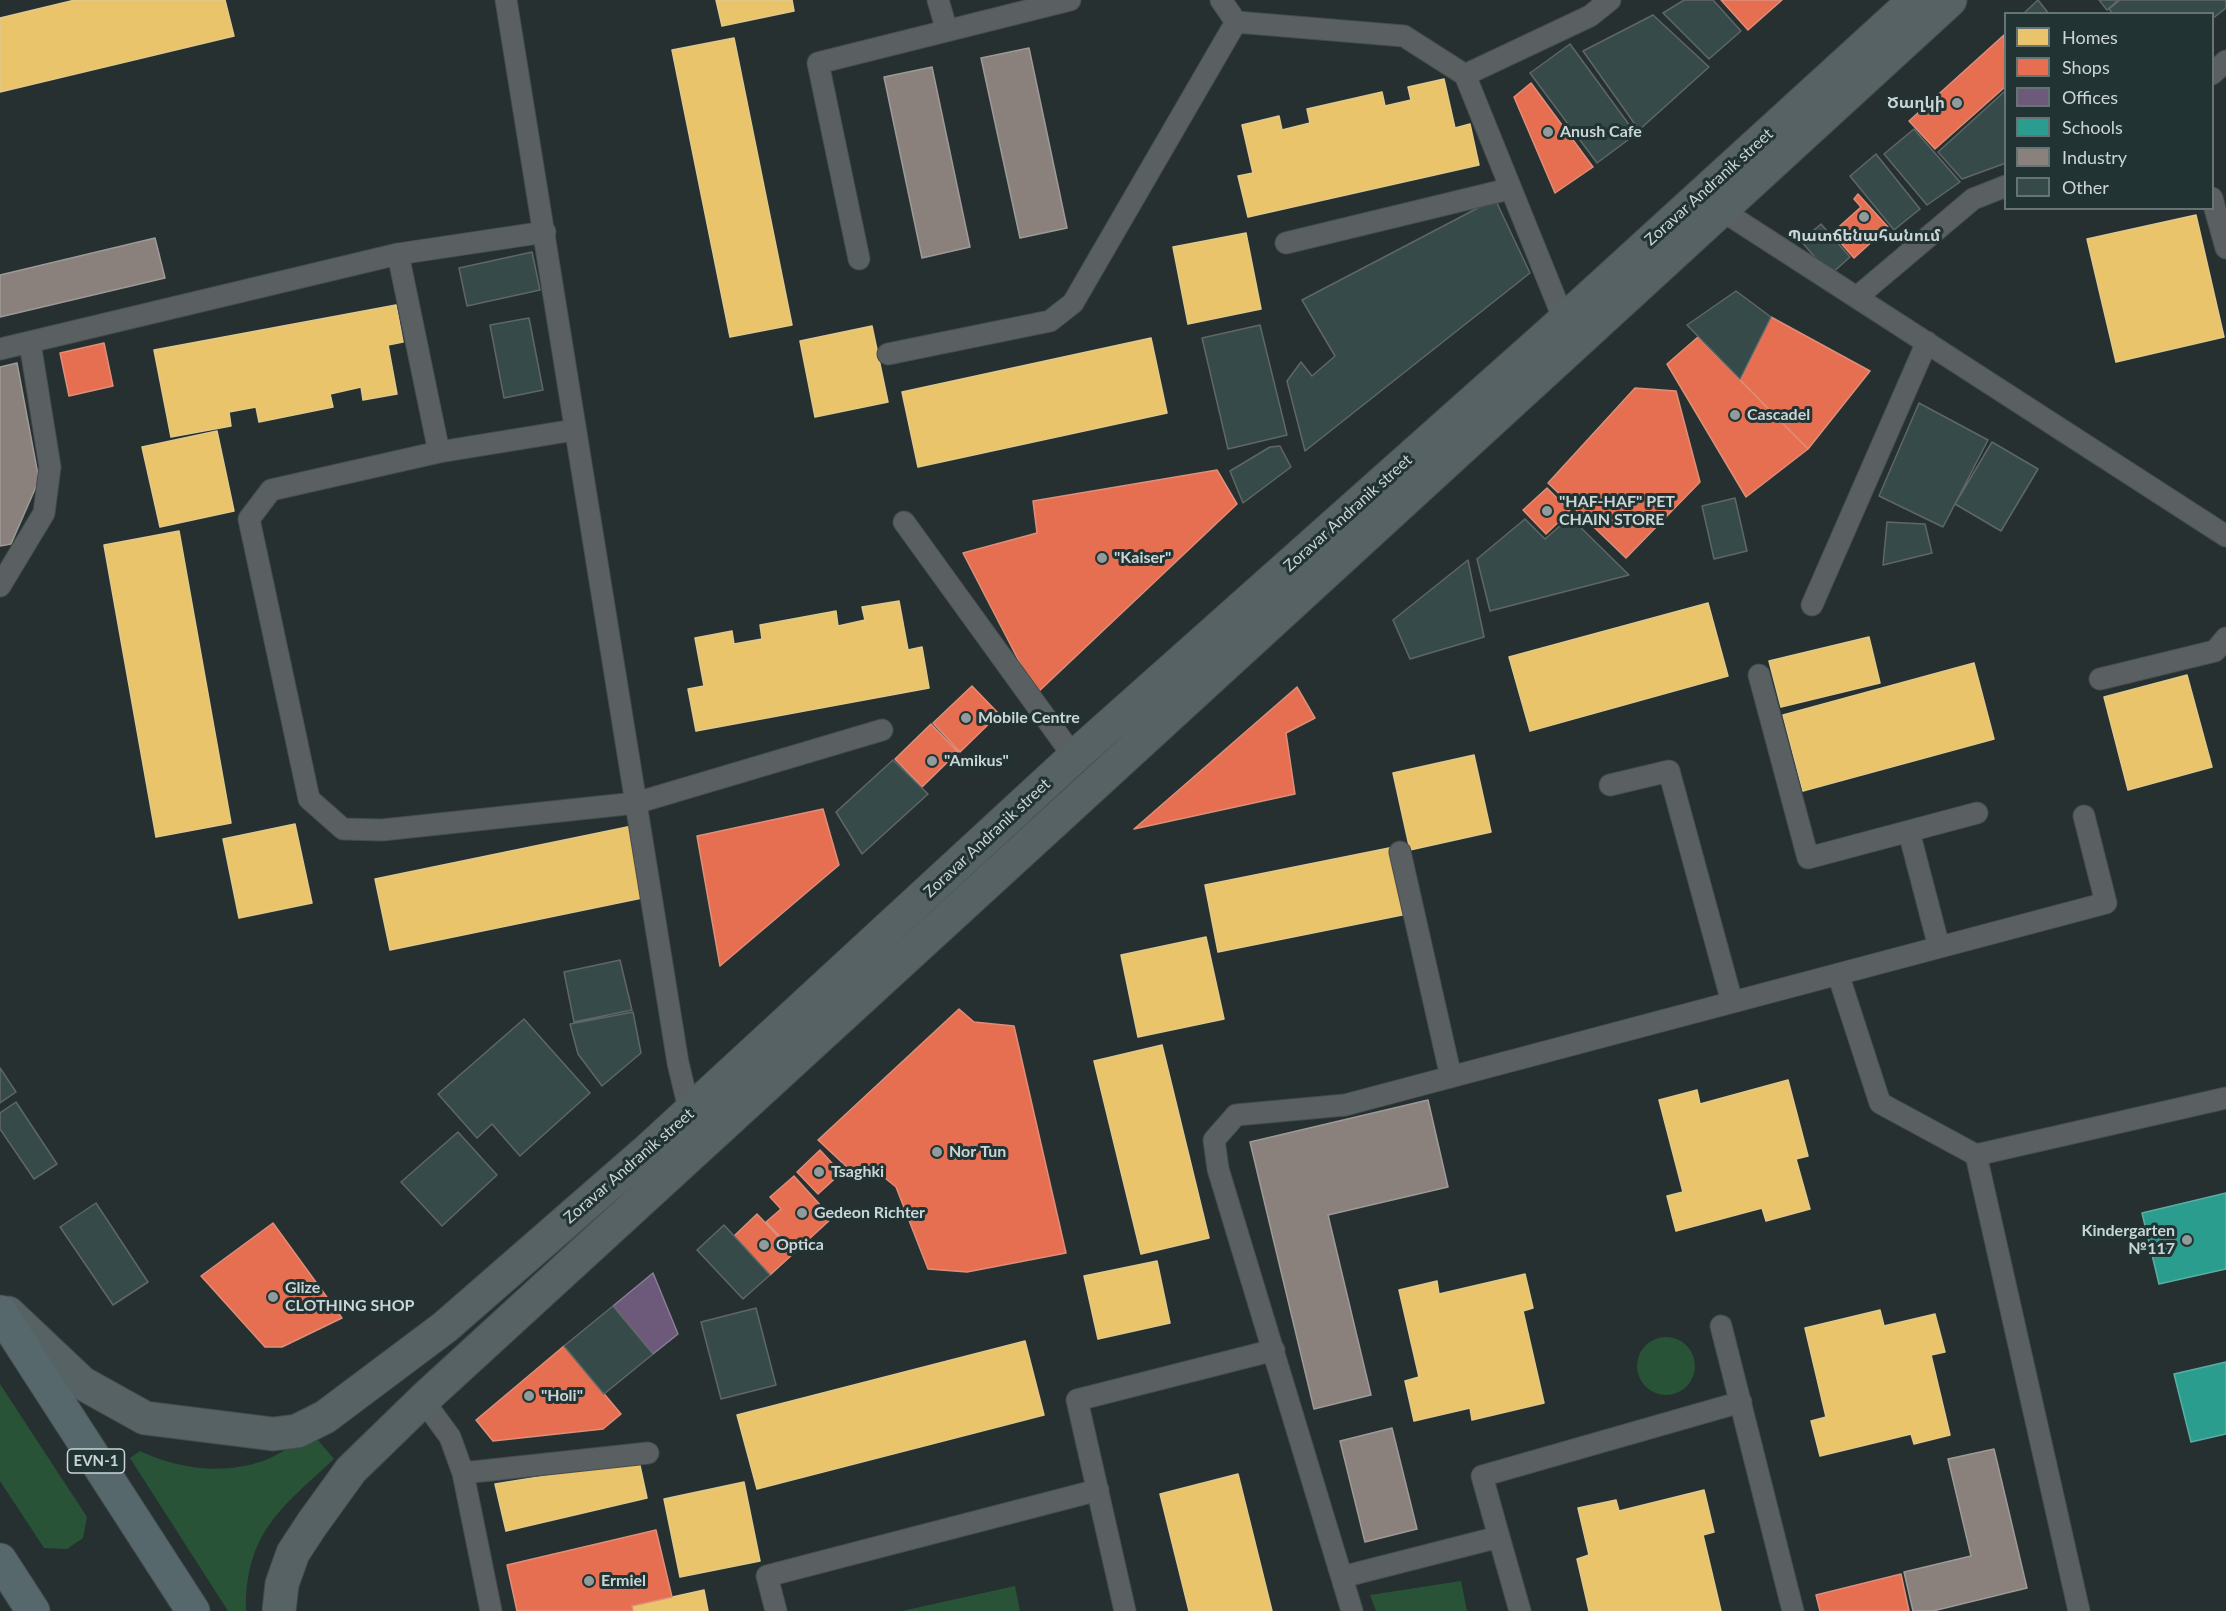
<!DOCTYPE html>
<html>
<head>
<meta charset="utf-8">
<style>
	body { margin:0 }
	#map { position:relative; width:2226px; height:1611px; overflow:hidden; background:#263030; font-family:Lato,sans-serif }
	canvas { display:block }
	.legend { position:absolute; left:2004px; top:12px; width:210px; height:198px; box-sizing:border-box; background:#223334; border:2px solid #667475; margin:0; padding:8px 10px; list-style:none; font-size:18px; color:#cbd5d6 }
	.legend li { display:flex; align-items:center; gap:12px; height:30px }
	.legend b { width:30px; border:2px solid #667475 }
</style>
</head>
<body>
<div id="map">
<canvas width="2226" height="1611"></canvas>
<ul class="legend">
<li><b style="height:16px;background:#e9c46a"></b>Homes</li>
<li><b style="height:16px;background:#e76f51"></b>Shops</li>
<li><b style="height:16px;background:#6d597a"></b>Offices</li>
<li><b style="height:16px;background:#2a9d8f"></b>Schools</li>
<li><b style="height:16px;background:#8a817c"></b>Industry</li>
<li><b style="height:16px;background:#364b49"></b>Other</li>
</ul>
</div>
<script>
const context = document.querySelector('canvas').getContext('2d');
context.lineJoin = 'round';
function fillPath(path, color) { context.fillStyle = color; context.fill(path, 'evenodd'); }
function stroke(path, color, width, dash) { context.strokeStyle = color; context.lineWidth = width; context.lineCap = dash ? 'butt' : 'round'; context.setLineDash(dash || []); context.stroke(path); }
function write(font, color, halo, rows, align = 'center') {
  context.font = font + ' Lato,"Noto Sans Armenian",sans-serif'; context.lineWidth = 6; context.setLineDash([]); context.textBaseline = 'middle'; context.strokeStyle = halo; context.fillStyle = color; for (const [text, x, y, turn = 0] of rows) {
    context.save(); context.translate(x, y); context.rotate((+turn || 0) * Math.PI / 180); context.textAlign = isNaN(turn) ? turn : align; if (halo) context.strokeText(text, 0, 0); context.fillText(text, 0, 0); context.restore();
  }
}
const green = new Path2D(`
	M1637 1366a29 29 0 1 1 58 0a29 29 0 1 1-58 0Z
	M0,1384L87,1517L83,1538L67,1549L44,1548L0,1481Z
	M312,1433L334,1459C281,1508 245,1533 246,1611H228L130,1458L140,1451C178,1469 222,1475 263,1461C280,1455 296,1442 312,1433Z
	M1461,1581L1467,1611H1376L1370,1595Z
	M1015,1586L1020,1611H902Z`);
const homes = new Path2D(`
	M75,0H225L234,36L0,92V18Z
	M716,0H792L794,11L722,26Z
	M734,38L792,325L730,337L672,50Z
	M1444,79L1455,128L1470,124L1479,165L1248,217L1238,176L1253,173L1242,125L1279,116L1282,130L1310,123L1307,109L1382,92L1385,106L1411,100L1408,87Z
	M2196,215L2224,337L2116,362L2087,239Z
	M1246,233L1261,309L1188,324L1173,247Z
	M396,305L403,342L388,345L397,394L363,400L361,387L330,394L333,407L259,422L256,407L229,412L231,426L171,437L154,350Z
	M872,326L888,402L815,417L800,341Z
	M1151,338L1167,413L918,467L902,392Z
	M217,431L234,511L160,527L142,447Z
	M179,531L231,823L156,837L104,545Z
	M899,601L908,650L922,647L929,688L696,731L688,689L704,686L695,638L732,631L734,644L762,639L760,625L836,611L838,626L865,620L862,607Z
	M1708,603L1728,676L1530,731L1509,657Z
	M1869,637L1880,683L1781,707L1769,661Z
	M1974,663L1994,739L1803,791L1783,715Z
	M2187,675L2212,767L2128,790L2104,697Z
	M1474,755L1491,832L1410,850L1393,773Z
	M295,824L312,903L239,918L223,839Z
	M632,826L647,897L390,950L375,879Z
	M1394,847L1407,914L1218,952L1205,885Z
	M1206,937L1224,1019L1138,1037L1121,955Z
	M1162,1045L1209,1238L1141,1254L1094,1061Z
	M1788,1080L1808,1156L1796,1159L1810,1209L1766,1221L1762,1208L1676,1231L1667,1196L1683,1192L1659,1100L1697,1090L1700,1104Z
	M1157,1261L1170,1323L1098,1339L1084,1276Z
	M1525,1274L1533,1308L1523,1311L1544,1403L1472,1420L1470,1408L1414,1421L1405,1381L1419,1377L1399,1290L1437,1281L1439,1294Z
	M1880,1310L1884,1326L1935,1314L1945,1352L1931,1355L1950,1435L1914,1444L1911,1434L1820,1456L1811,1421L1826,1417L1805,1328Z
	M1025,1341L1044,1415L757,1489L737,1415Z
	M639,1461L647,1498L506,1531L495,1484Z
	M1238,1474L1272,1611H1189L1160,1494Z
	M744,1482L760,1561L680,1577L664,1499Z
	M1704,1490L1714,1532L1703,1535L1721,1611H1589L1577,1559L1589,1555L1578,1508L1616,1500L1619,1511Z
	M704,1590L708,1611H633L632,1606Z`);
const shops = new Path2D(`
	M1721,0H1782L1748,30Z
	M2004,35L2006,86L1935,149L1909,121Z
	M1531,83L1593,167L1555,193L1514,97Z
	M1858,194L1888,227L1854,258L1832,233L1861,207L1854,199Z
	M1771,317L1870,371L1808,449L1740,380Z
	M1698,337L1808,449L1746,497L1667,364Z
	M104,343L113,386L69,396L60,353Z
	M1635,388L1676,391L1700,482L1626,558L1548,483Z
	M1217,470L1237,504L1036,694L963,553L1037,533L1033,501Z
	M1547,488L1570,511L1546,534L1523,510Z
	M972,686L999,714L960,752L933,723Z
	M1297,687L1315,718L1286,733L1295,794L1134,829Z
	M931,724L958,752L922,787L895,759Z
	M823,809L839,865L720,966L697,836Z
	M959,1009L974,1022L1014,1026L1066,1253L967,1272L928,1269L896,1187L869,1165L849,1169L818,1140Z
	M820,1150L841,1173L818,1194L797,1172Z
	M794,1176L832,1218L795,1252L766,1222L781,1209L770,1197Z
	M757,1214L794,1253L770,1275L734,1236Z
	M273,1223L342,1318L282,1347H265L201,1276Z
	M564,1346L621,1414L603,1429L493,1441L476,1420Z
	M656,1530L672,1597L632,1606L633,1611H517L507,1565Z
	M1901,1574L1909,1611H1820L1816,1595Z`);
const offices = new Path2D(`
	M653,1273L678,1334L653,1354L613,1306Z`);
const schools = new Path2D(`
	M2226,1193V1269L2159,1284L2142,1213Z
	M2226,1362V1434L2191,1442L2174,1374Z`);
const industry = new Path2D(`
	M1029,48L1067,228L1020,238L981,58Z
	M932,67L970,247L922,258L884,77Z
	M155,238L165,278L0,317V275Z
	M17,363L39,480L11,544L0,546V367Z
	M1428,1100L1448,1187L1328,1215L1371,1395L1314,1409L1250,1142Z
	M1392,1428L1417,1529L1365,1542L1340,1441Z
	M1994,1449L2027,1588L1933,1611H1913L1904,1572L1971,1556L1948,1459Z`);
const building = new Path2D(`
	M1684,0H1713L1741,31L1709,59L1663,13Z
	M2038,0L2049,14H2023Z
	M2099,0H2118L2107,10Z
	M2120,0H2226V8L2212,19V14H2113L2109,9Z
	M1653,15L1709,67L1639,130L1583,51Z
	M1570,44L1636,134L1597,163L1530,73Z
	M2005,91L2006,163L1962,179L1938,152Z
	M1914,129L1960,182L1927,205L1884,154Z
	M1876,154L1920,209L1894,230L1850,176Z
	M1495,199L1530,273L1305,451L1287,381L1301,362L1312,376L1335,356L1302,300Z
	M1821,224L1850,257L1830,275L1801,241Z
	M532,252L540,290L467,306L459,268Z
	M1736,291L1771,317L1740,379L1687,325Z
	M529,318L543,390L504,398L490,325Z
	M1260,325L1287,435L1228,449L1202,338Z
	M1919,403L1988,440L1943,527L1879,496Z
	M1992,442L2038,469L2001,531L1955,504Z
	M1280,446L1291,467L1243,503L1230,471L1270,447Z
	M1735,498L1747,551L1714,559L1702,506Z
	M1570,517L1629,575L1490,611L1477,559L1525,519L1545,539Z
	M1887,522L1925,524L1932,553L1883,565Z
	M1468,560L1484,637L1410,659L1393,620Z
	M893,760L928,794L862,854L836,812Z
	M620,960L632,1010L574,1022L564,972Z
	M633,1012L641,1053L602,1086L578,1054L570,1024Z
	M524,1019L590,1093L520,1156L492,1124L477,1138L438,1094Z
	M0,1068L16,1092L0,1103Z
	M16,1102L57,1164L34,1179L0,1129V1113Z
	M458,1132L497,1175L442,1226L401,1182Z
	M96,1203L148,1282L113,1305L60,1227Z
	M724,1225L770,1275L743,1299L697,1250Z
	M613,1306L653,1354L604,1394L564,1346Z
	M756,1308L776,1385L721,1399L701,1322Z`);
const service = new Path2D(`
	M506,0L678,1063L690,1113L695,1119
	M938,0L947,31
	M1221,0L1236,22L1404,36L1465,75L1564,320
	M2212,74L2226,61
	M1465,75L1590,16L1610,0
	M2212,198L2226,248
	M1712,204L2226,536
	M1286,243L1509,189
	M398,254L439,452
	M859,259L818,63L1070,0
	M1857,297L1973,199L2006,186
	M0,349L398,254L545,232
	M888,354L1050,321L1073,303L1236,22
	M574,430L439,452L271,490L249,519L309,799L343,829L382,830L636,803L882,730
	M904,522L1074,757
	M0,586L44,513L50,467L30,343
	M1812,605L1927,342
	M1759,675L1808,858L1977,813
	M2100,679L2215,651L2226,638
	M1610,785L1669,771L1732,1002
	M1909,832L1939,947
	M1400,852L1451,1077
	M1838,974L1880,1103L1976,1155
	M1721,1326L1793,1611
	M423,1400L450,1437L463,1473L491,1611
	M463,1473L648,1453
	M1499,1537L1482,1476L1741,1402
	M1342,1577L1499,1537L1520,1611
	M776,1611L767,1576L1098,1490
	M1125,1611L1077,1400L1274,1350
	M1352,1611L1218,1169L1214,1140L1236,1115L1345,1105L2106,903L2084,816
	M2079,1611L1976,1155L2226,1098`);
const secondary = new Path2D(`
	M8,1313L82,1383L145,1418L273,1434L297,1431L325,1417L445,1327L648,1150L1074,757L1549,334L1915,0
	M279,1611L282,1584L293,1553L312,1524L351,1470L423,1400L1950,0`);
const trunk = new Path2D(`
	M0,1312L193,1611
	M0,1560L33,1611`);
const markers = [
	[1957,103,6,"#919b9c"],
	[1548,132,6,"#919b9c"],
	[1864,217,6,"#919b9c"],
	[1735,415,6,"#919b9c"],
	[1547,511,6,"#919b9c"],
	[1102,558,6,"#919b9c"],
	[966,718,6,"#919b9c"],
	[932,761,6,"#919b9c"],
	[937,1152,6,"#919b9c"],
	[819,1172,6,"#919b9c"],
	[802,1213,6,"#919b9c"],
	[2187,1240,6,"#919b9c"],
	[764,1245,6,"#919b9c"],
	[273,1297,6,"#919b9c"],
	[529,1396,6,"#919b9c"],
	[589,1581,6,"#919b9c"]
];
const shields = [
	[96,1461,57]
];
const shieldNames = [
	["EVN-1",96,1461]
];
const poiNames = [
	["Ծաղկի",1945,103,"right"],
	["Anush Cafe",1560,132],
	["Պատճենահանում",1864,236,"center"],
	["Cascadel",1747,415],
	["\"HAF-HAF\" PET",1559,502],
	["CHAIN STORE",1559,520],
	["\"Kaiser\"",1114,558],
	["Mobile Centre",978,718],
	["\"Amikus\"",944,761],
	["Nor Tun",949,1152],
	["Tsaghki",831,1172],
	["Gedeon Richter",814,1213],
	["Kindergarten",2175,1231,"right"],
	["№117",2175,1249,"right"],
	["Optica",776,1245],
	["Glize",285,1288],
	["CLOTHING SHOP",285,1306],
	["\"Holi\"",541,1396],
	["Ermiel",601,1581]
];
const streetNames = [
	["Zoravar Andranik street",1709,187,-42],
	["Zoravar Andranik street",1348,513,-42],
	["Zoravar Andranik street",987,838,-43],
	["Zoravar Andranik street",629,1166,-41]
];
fillPath(green, '#295336');
fillPath(homes, '#e9c46a');
stroke(homes, '#e0c98a', 1.5);
fillPath(shops, '#e76f51');
stroke(shops, '#df8e79', 1.5);
fillPath(offices, '#6d597a');
stroke(offices, '#897e96', 1.5);
fillPath(schools, '#2a9d8f');
stroke(schools, '#5aaea4', 1.5);
fillPath(industry, '#8a817c');
stroke(industry, '#9e9a97', 1.5);
fillPath(building, '#364b49');
stroke(building, '#5f6766', 1.5);
stroke(service, '#444d4d', 23);
stroke(secondary, '#444d4d', 35);
stroke(trunk, '#444d4d', 35);
stroke(service, '#5a6061', 21);
stroke(secondary, '#566264', 33);
stroke(trunk, '#56686c', 33);
for (const [x, y, r, color] of markers) { const dot = new Path2D(); dot.arc(x, y, r, 0, 2 * Math.PI); context.fillStyle = color; context.fill(dot); stroke(dot, '#223334', 2); }
for (const [x, y, w] of shields) { const box = new Path2D(); box.roundRect(x - w / 2, y - 12, w, 24, 4.5); context.fillStyle = '#223334'; context.fill(box); stroke(box, '#cbd5d6', 1.5); }
write('bold 15px', '#cbd5d6', null, shieldNames);
write('bold 16px', '#cbd5d6', '#223334', poiNames, 'left');
write('16px', '#cbd5d6', '#223334', streetNames);
</script>
</body>
</html>
